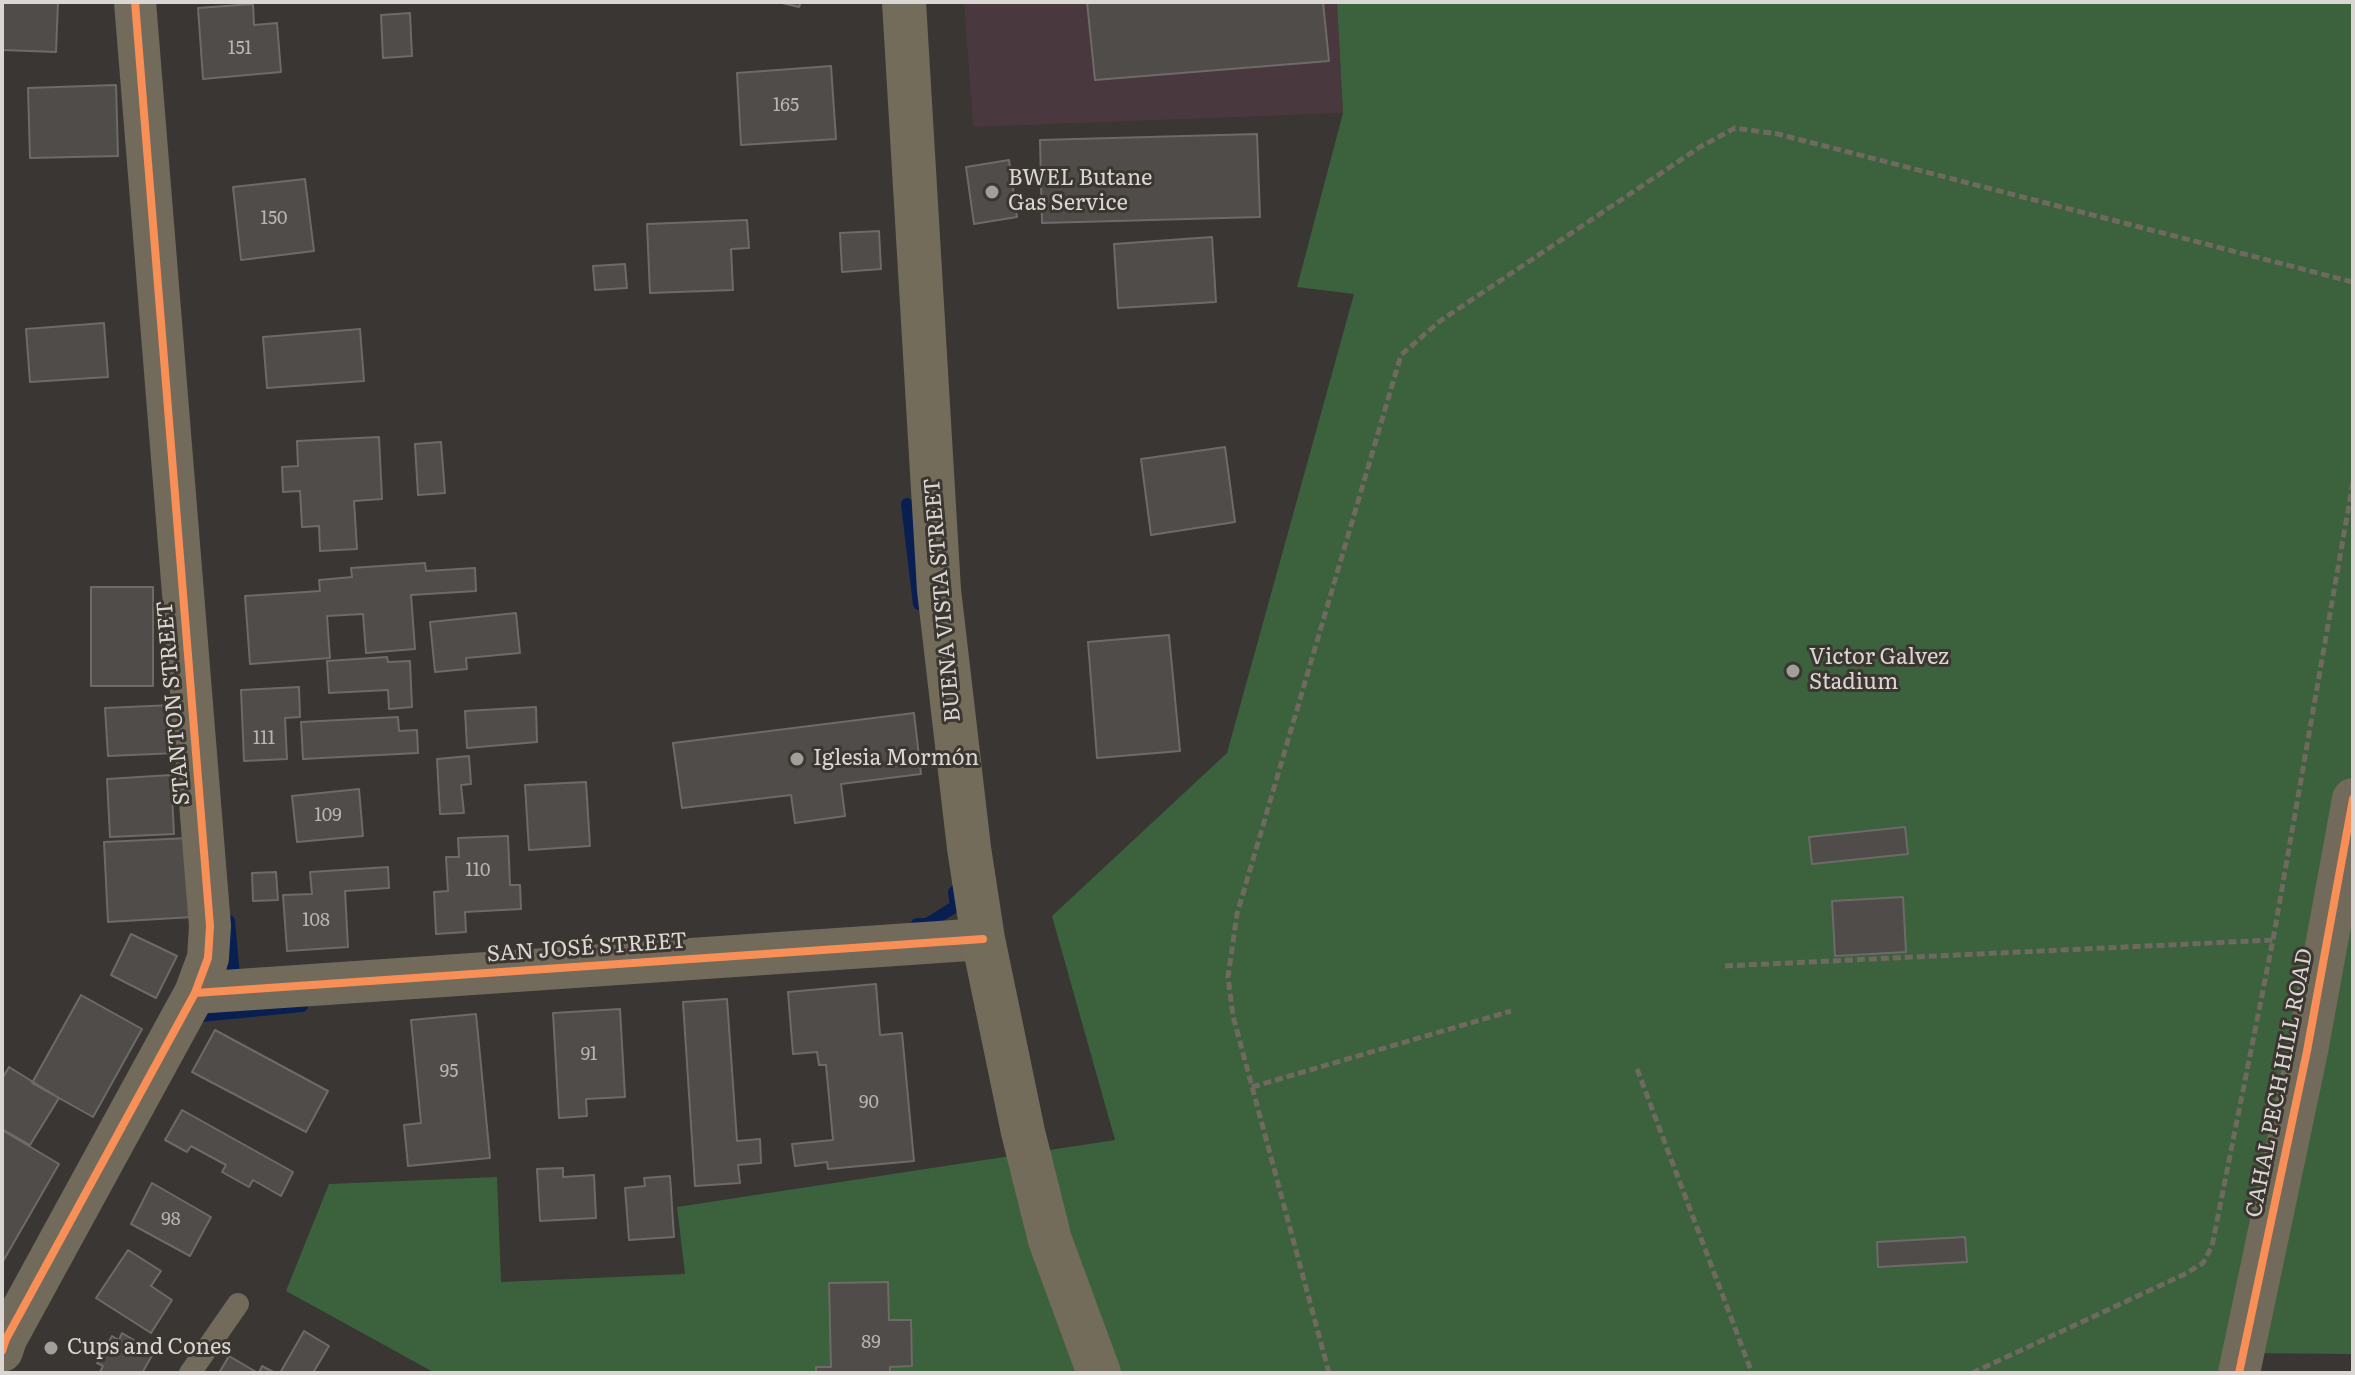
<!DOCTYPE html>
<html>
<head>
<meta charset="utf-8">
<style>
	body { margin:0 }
	#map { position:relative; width:2355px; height:1375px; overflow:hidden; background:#393633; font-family:Literata,serif }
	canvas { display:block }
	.frame { position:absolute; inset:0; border:4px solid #dad6d3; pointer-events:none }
</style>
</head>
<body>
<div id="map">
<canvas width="2355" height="1375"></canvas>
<div class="frame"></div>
</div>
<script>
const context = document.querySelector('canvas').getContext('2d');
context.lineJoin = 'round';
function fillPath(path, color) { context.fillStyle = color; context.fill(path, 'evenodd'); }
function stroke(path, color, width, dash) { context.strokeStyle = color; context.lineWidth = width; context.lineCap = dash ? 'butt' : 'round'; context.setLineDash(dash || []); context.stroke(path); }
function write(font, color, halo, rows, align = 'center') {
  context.font = font + ' Literata,serif'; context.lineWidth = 6; context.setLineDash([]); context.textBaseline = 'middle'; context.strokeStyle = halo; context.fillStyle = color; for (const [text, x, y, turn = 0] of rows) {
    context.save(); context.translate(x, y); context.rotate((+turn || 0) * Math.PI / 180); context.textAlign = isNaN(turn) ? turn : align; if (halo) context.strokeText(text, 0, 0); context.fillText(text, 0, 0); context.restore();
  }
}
const education = new Path2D(`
	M964,2H1337L1343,113L973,127Z`);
const green = new Path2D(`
	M1337,2H2353V1354L2245,1353L2240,1373H435L286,1291L329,1184L497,1177L501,1282L685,1274L677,1207L1115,1140L1052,916L1227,753L1354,294L1297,287L1343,113Z`);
const stream = new Path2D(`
	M907,504L919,604
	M229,921L234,976H241
	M917,924H927L956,906L954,892
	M201,1016L302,1006`);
const building = new Path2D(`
	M2,2H58L56,52L2,50Z
	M778,2H801L799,7Z
	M1087,2H1323L1329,61L1095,80Z
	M253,4L254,25L277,23L281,72L203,79L198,8Z
	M410,13L412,56L383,58L381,15Z
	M831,66L836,139L741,145L737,73Z
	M116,85L118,156L30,158L28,88Z
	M1257,134L1260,217L1042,223L1040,140Z
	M1009,160L1017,217L974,224L966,167Z
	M305,179L314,251L241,260L233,187Z
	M747,220L749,248L731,249L733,290L650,293L647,224Z
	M879,231L881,269L842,272L840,233Z
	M1212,237L1216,302L1118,308L1114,244Z
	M625,264L627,288L595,290L593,266Z
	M104,323L108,377L30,382L26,329Z
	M360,329L364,381L267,388L263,337Z
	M379,437L382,499L354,501L357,549L320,551L319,526L302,527L300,491L283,492L282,467L298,466L297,441Z
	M441,442L445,493L418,495L415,444Z
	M1225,447L1235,522L1151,535L1141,459Z
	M425,563L426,571L475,568L476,591L411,595L415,649L366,653L363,614L327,616L330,658L250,664L245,596L320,591L319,580L352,577L351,568Z
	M91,587H153V686H91Z
	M516,613L520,653L466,658L467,669L435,672L430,622Z
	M1169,635L1180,751L1097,758L1088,642Z
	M387,657L388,662L410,661L412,707L389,709L388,690L329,693L327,661Z
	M299,687L300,717L285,718L287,759L244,761L241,690Z
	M173,705L176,753L108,756L105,708Z
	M536,707L537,742L467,748L465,711Z
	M914,713L921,774L841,784L845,816L795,823L791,795L682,808L673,743Z
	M398,717L399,731L417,730L418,753L303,759L301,722Z
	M469,756L471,784L461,785L464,813L440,814L437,759Z
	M171,775L174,834L110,837L107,779Z
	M586,782L590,846L529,850L525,785Z
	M359,789L363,836L297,842L292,796Z
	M1905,827L1908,854L1812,864L1809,837Z
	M508,836L510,885H520L521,909L465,912L466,932L436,934L434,892L448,891L446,857H459L458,838Z
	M189,838L193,917L108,922L104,842Z
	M388,867L389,888L345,891L348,947L287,951L283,895L312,894L310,872Z
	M276,872L278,900L253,901L252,873Z
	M1903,897L1906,952L1835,956L1832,901Z
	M131,934L177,956L156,998L111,975Z
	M876,984L880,1035L902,1033L914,1161L828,1169L827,1162L795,1166L792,1144L833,1140L826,1065H819L817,1052L793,1054L788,992Z
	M81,995L142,1029L93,1117L32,1083Z
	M727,999L737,1141L760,1139L761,1163L738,1165L740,1183L695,1186L683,1002Z
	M620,1009L625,1097L586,1099L587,1116L559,1118L553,1013Z
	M476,1014L490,1158L408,1166L404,1125L421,1123L411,1020Z
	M215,1030L328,1091L306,1132L192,1072Z
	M9,1067L59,1098L30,1145L2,1129V1079Z
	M182,1110L293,1172L281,1196L253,1180L249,1187L222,1172L226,1165L191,1146L187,1152L165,1140Z
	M2,1130L59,1164L2,1263Z
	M563,1168V1177L594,1175L596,1218L540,1221L537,1169Z
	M670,1176L674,1237L629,1240L625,1188L645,1186L644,1178Z
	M152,1183L211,1217L190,1256L131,1224Z
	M1965,1237L1967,1262L1878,1267L1877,1242Z
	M128,1250L161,1271L151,1286L172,1300L151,1333L96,1298Z
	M888,1282L889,1320H911L912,1366L890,1367V1373H816V1367H831L829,1283Z
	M304,1331L329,1346L313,1373H280Z
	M122,1333L154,1352L142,1373H102L100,1372L103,1366L97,1363L112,1336L119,1340Z
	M229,1356L258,1373H219Z
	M262,1366L275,1373H259Z`);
const path = new Path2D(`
	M1725,966L2273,940
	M1637,1069L1752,1373
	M1252,1087L1511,1011
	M1329,1373L1233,1016L1228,977L1237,914L1401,355L1440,321L1700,147L1735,128L1778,134L2353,282
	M1972,1373L2185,1274L2203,1263L2212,1246L2273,940L2353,482`);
const lane = new Path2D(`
	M190,1373L238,1304`);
const street = new Path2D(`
	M195,993L983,939
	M2,1351L6,1339L195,993L208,958L210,926L135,2
	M2239,1373L2307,1051L2353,799`);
const secondary = new Path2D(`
	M904,2L939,590L969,848L983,939L1023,1132L1050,1240L1099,1373`);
const cycleway = new Path2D(`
	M195,993L983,939
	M2,1351L6,1339L195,993L208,958L210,926L135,2
	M2239,1373L2307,1051L2353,799`);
const markers = [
	[992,192,8,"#a29e9b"],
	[1793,671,8,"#a29e9b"],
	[797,759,8,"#a29e9b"],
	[51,1348,8,"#a29e9b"]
];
const numberNames = [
	["151",240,49],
	["165",786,106],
	["150",274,219],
	["111",264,739],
	["109",328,816],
	["110",478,871],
	["108",316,921],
	["91",589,1055],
	["95",449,1072],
	["90",869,1103],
	["98",171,1220],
	["89",871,1343]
];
const poiNames = [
	["BWEL Butane",1008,179],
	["Gas Service",1008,204],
	["Victor Galvez",1809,658],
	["Stadium",1809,683],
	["Iglesia Mormón",813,759],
	["Cups and Cones",67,1348]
];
const streetNames = [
	["BUENA VISTA STREET",943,600,-95],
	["STANTON STREET",174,703,-95],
	["SAN JOSÉ STREET",587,948,-4],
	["CAHAL PECH HILL ROAD",2280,1083,-79]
];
fillPath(education, '#49383e');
fillPath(green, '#3b623d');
stroke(stream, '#091f52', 12);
fillPath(building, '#4f4c4a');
stroke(building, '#6d6a68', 2);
stroke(path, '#6f695f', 5, [8, 4]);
stroke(lane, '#726a5b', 22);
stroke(street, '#726a5b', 42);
stroke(secondary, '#746c5b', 44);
stroke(cycleway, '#f78f57', 8);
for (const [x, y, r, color] of markers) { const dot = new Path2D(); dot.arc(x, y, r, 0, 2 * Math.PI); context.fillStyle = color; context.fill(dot); stroke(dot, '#3c3630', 3); }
write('18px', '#b7b4b1', null, numberNames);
write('22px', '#dad6d3', '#3c3630', poiNames, 'left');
write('22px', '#dad6d3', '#3c3630', streetNames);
</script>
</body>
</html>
